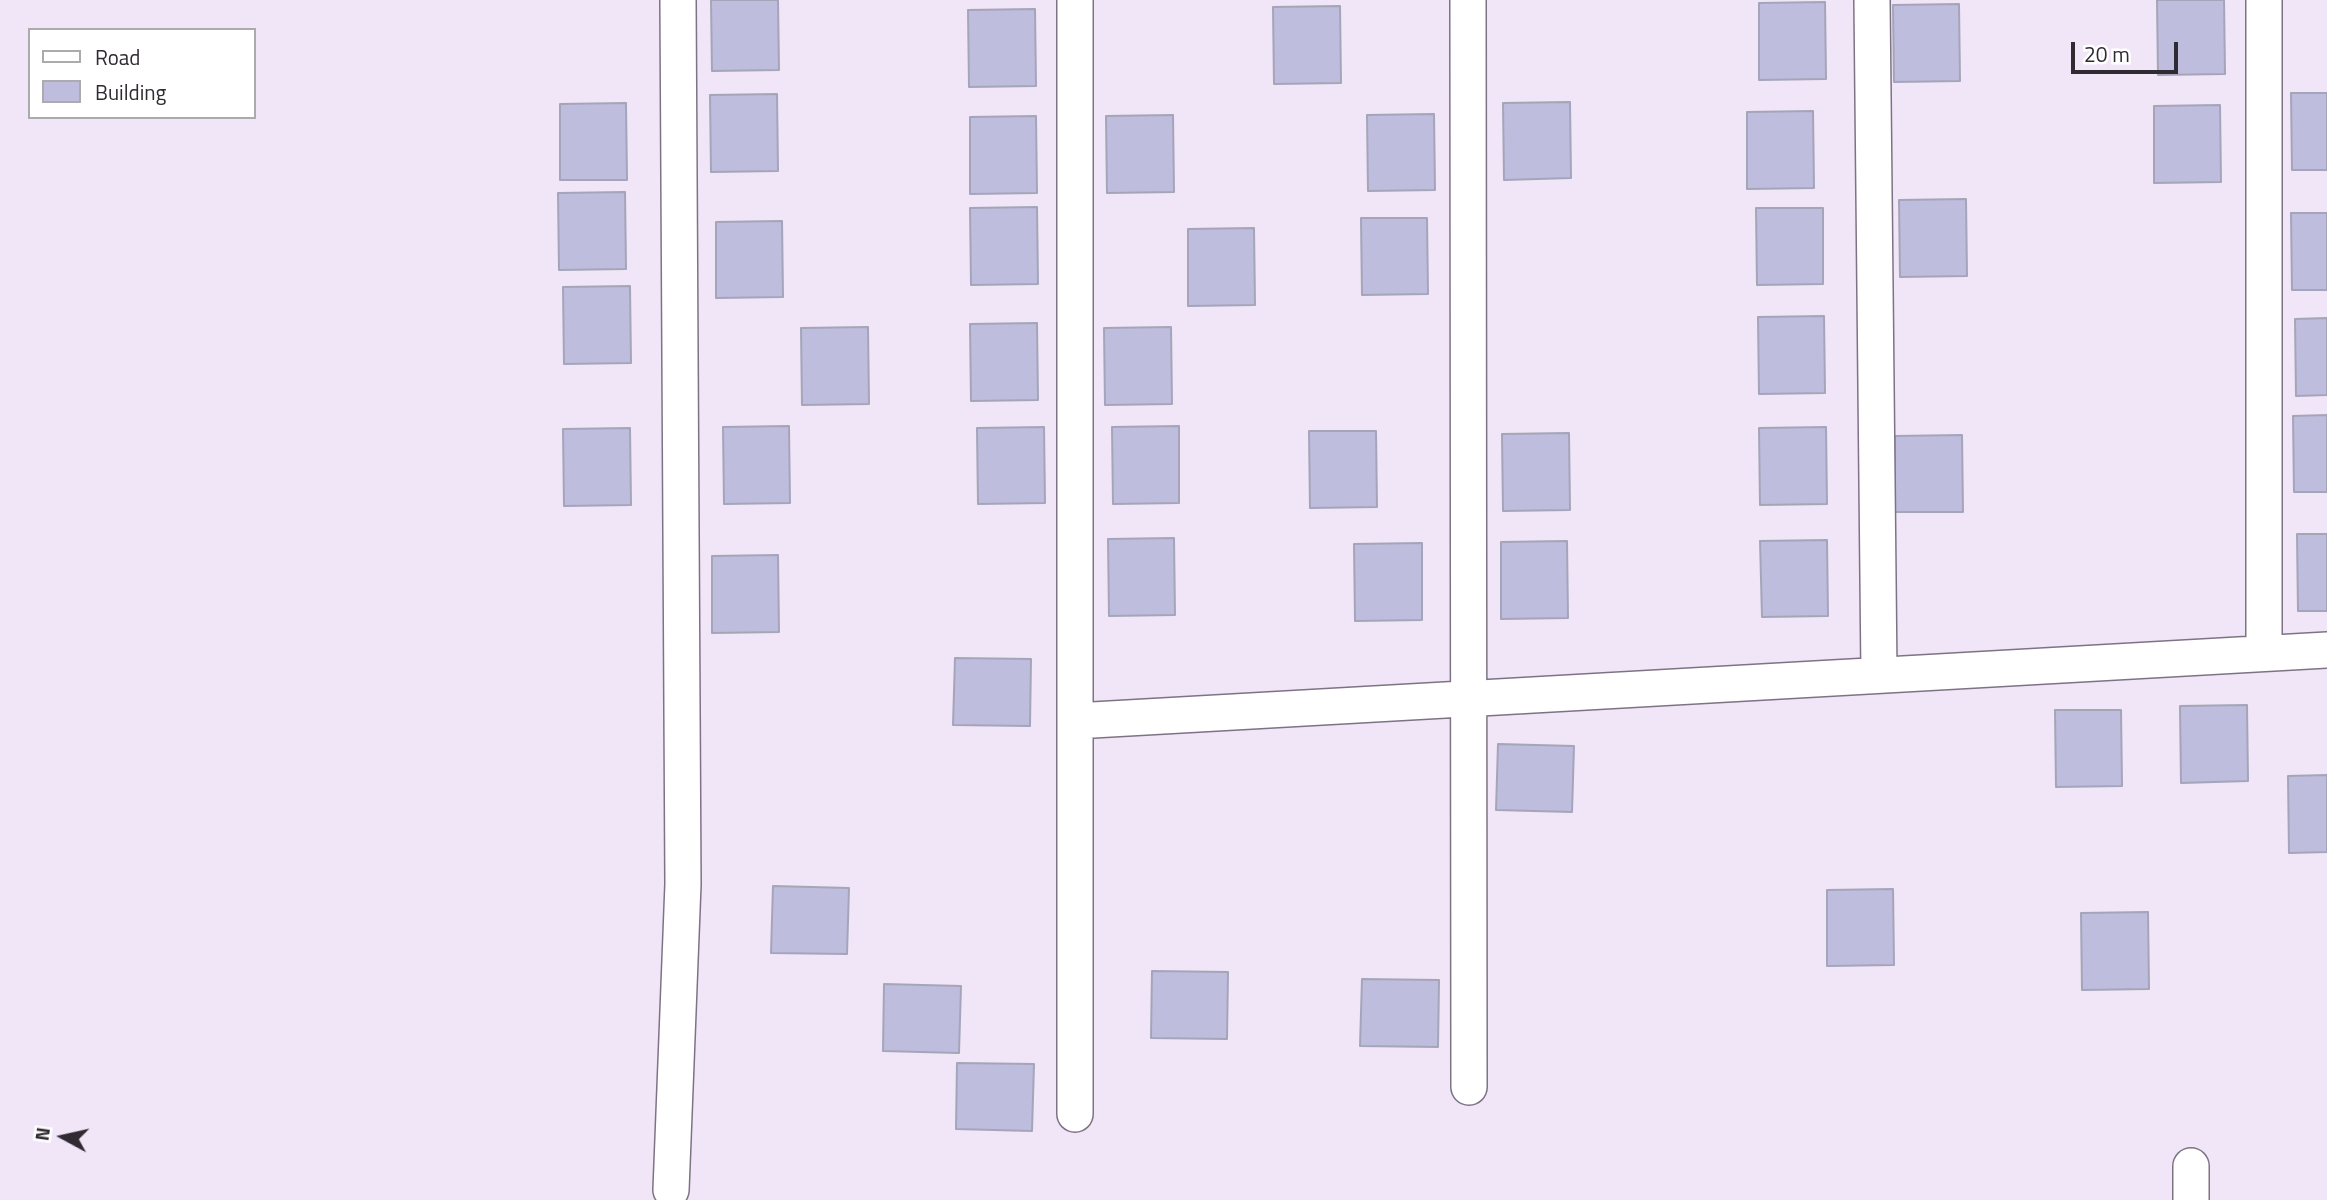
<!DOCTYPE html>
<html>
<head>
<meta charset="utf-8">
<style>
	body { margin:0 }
	#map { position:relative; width:2327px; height:1200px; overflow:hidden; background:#f1e5f8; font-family:"Titillium Web",sans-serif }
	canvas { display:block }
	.legend { position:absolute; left:28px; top:28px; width:228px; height:91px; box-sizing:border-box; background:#fff; border:2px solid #acaaad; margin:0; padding:9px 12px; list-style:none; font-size:21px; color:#302b32 }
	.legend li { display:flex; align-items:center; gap:14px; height:35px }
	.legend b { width:35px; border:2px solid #acaaad }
	.north { position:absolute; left:28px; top:1102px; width:70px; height:70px; -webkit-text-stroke:5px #fff; paint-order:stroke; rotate:278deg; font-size:19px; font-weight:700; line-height:28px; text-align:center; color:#302b32 }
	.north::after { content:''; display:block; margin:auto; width:24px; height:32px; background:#302b32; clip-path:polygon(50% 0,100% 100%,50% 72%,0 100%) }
	.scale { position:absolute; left:2071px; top:42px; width:107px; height:32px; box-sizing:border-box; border:4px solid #302b32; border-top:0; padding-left:9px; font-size:21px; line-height:24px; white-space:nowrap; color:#302b32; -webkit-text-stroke:5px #fff; paint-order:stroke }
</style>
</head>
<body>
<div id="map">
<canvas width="2327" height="1200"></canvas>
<ul class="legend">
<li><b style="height:9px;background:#fff"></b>Road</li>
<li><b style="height:19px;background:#bebdde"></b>Building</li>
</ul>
<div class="north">N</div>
<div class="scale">20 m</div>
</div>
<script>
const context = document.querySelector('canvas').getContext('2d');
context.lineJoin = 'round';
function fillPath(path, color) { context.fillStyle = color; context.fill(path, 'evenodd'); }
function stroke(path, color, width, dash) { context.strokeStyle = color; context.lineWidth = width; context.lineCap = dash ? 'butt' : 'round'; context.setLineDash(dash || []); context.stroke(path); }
const building = new Path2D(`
	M711,0H778L779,70L712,71Z
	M2157,0H2224L2225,74L2158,75Z
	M1825,2L1826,79L1759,80V3Z
	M1959,4L1960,81L1894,82L1893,5Z
	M1340,6L1341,83L1274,84L1273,7Z
	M1035,9L1036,86L969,87L968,10Z
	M2291,93H2327V170H2292Z
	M777,94L778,171L711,172L710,95Z
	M1570,102L1571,178L1504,180L1503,103Z
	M626,103L627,180H560V104Z
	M2220,105L2221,182L2154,183V106Z
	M1813,111L1814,188L1747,189V112Z
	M1434,114L1435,190L1368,191L1367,115Z
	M1173,115L1174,192L1107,193L1106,116Z
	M1036,116L1037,193L970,194V117Z
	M625,192L626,269L559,270L558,193Z
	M1966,199L1967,276L1900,277L1899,200Z
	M1037,207L1038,284L971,285L970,208Z
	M1756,208H1823V284L1757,285Z
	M2291,213H2327V290H2292Z
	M1361,218H1427L1428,294L1362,295Z
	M782,221L783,297L716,298V222Z
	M1254,228L1255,305L1188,306V229Z
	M630,286L631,363L564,364L563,287Z
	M1824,316L1825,393L1759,394L1758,317Z
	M2327,318V395L2296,396L2295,319Z
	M1037,323L1038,400L971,401L970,324Z
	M868,327L869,404L802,405L801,328Z
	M1171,327L1172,404L1105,405L1104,328Z
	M2327,415V492H2294L2293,416Z
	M789,426L790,503L724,504L723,427Z
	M1179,426V503L1113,504L1112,427Z
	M1044,427L1045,503L978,504L977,428Z
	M1826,427L1827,504L1760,505L1759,428Z
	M630,428L631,505L564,506L563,429Z
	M1309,431H1376L1377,507L1310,508Z
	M1569,433L1570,510L1503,511L1502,434Z
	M1962,435L1963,512H1895V436Z
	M2297,534H2327V611H2298Z
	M1174,538L1175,615L1109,616L1108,539Z
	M1827,540L1828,616L1762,617L1760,541Z
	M1567,541L1568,618L1501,619V542Z
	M1422,543V620L1355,621L1354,544Z
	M778,555L779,632L712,633V556Z
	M955,658L1031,659L1030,726L953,725Z
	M2247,705L2248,781L2181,783L2180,706Z
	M2055,710H2121L2122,786L2056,787Z
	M1498,744L1574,746L1572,812L1496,810Z
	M2327,775V852L2289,853L2288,776Z
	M773,886L849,888L847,954L771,953Z
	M1893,889L1894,965L1827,966V890Z
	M2148,912L2149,989L2082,990L2081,913Z
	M1152,971L1228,972L1227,1039L1151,1038Z
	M1362,979L1439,980L1438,1047L1360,1046Z
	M884,984L961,986L959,1053L883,1051Z
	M957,1063L1034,1064L1032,1131L956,1129Z`);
const street = new Path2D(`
	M1075,0V1114
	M1468,0L1469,1087
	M1872,0L1879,674
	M2264,0V651
	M1075,721L2327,650
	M2191,1166V1200
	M671,1190L683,884L678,0`);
fillPath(building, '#bebdde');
stroke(building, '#a5a5b9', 2);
stroke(street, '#7e7384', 38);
stroke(street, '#fff', 35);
</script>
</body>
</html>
